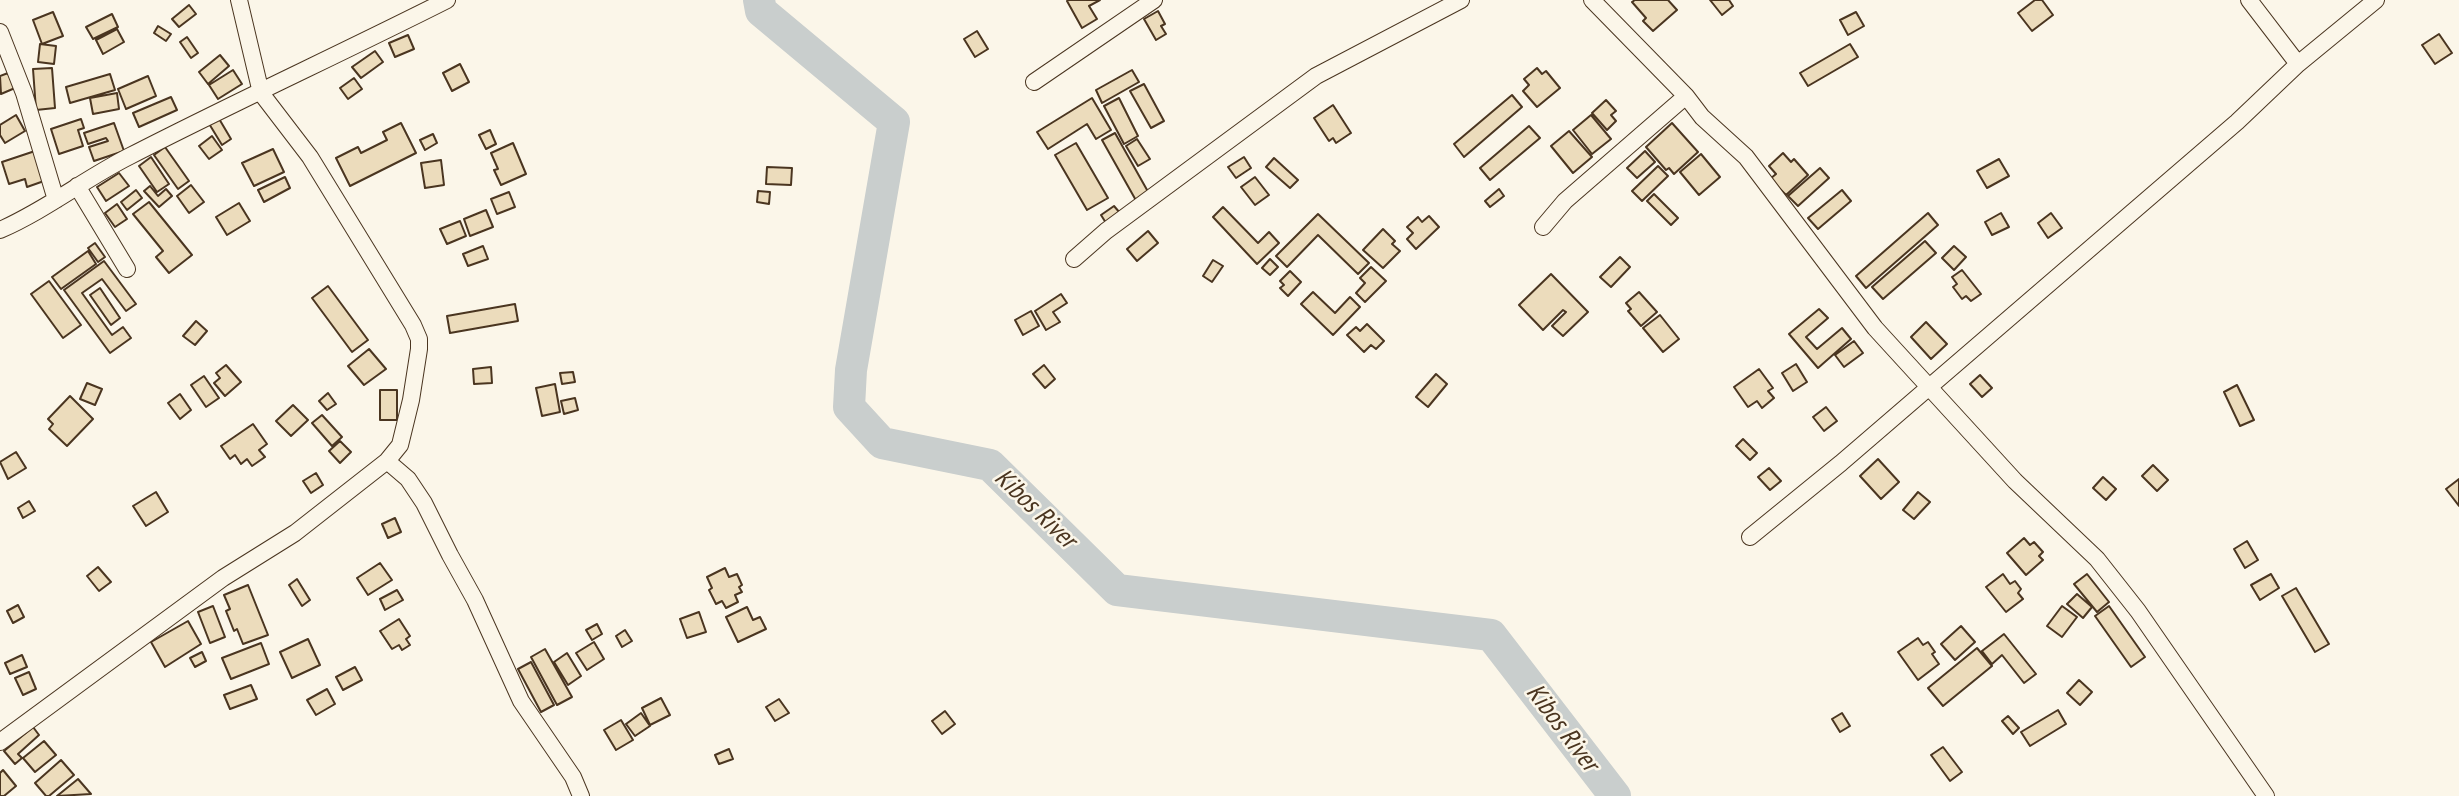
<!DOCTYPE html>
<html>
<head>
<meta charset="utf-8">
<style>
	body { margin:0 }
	canvas { display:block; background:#fbf6e9 }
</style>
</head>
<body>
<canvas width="2459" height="796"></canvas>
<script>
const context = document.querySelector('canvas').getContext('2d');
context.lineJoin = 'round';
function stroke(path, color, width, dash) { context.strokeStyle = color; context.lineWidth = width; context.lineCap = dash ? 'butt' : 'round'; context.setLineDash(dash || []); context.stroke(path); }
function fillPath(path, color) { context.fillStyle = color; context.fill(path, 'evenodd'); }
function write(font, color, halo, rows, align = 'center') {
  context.font = font + ' "PT Sans Narrow",sans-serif'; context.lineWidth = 5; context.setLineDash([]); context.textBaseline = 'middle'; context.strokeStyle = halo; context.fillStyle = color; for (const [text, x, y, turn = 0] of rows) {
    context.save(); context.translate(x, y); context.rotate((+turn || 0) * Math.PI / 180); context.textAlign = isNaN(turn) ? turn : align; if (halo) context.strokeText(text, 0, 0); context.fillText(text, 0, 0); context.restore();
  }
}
const river = new Path2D(`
	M759,0L761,11L894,122L851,370L849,407L882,443L990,465L1117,590L1491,635L1615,796`);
const building = new Path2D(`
	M1069,0H1100L1089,6L1097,19L1082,28L1067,1Z
	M1635,0H1668L1677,10L1653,31L1643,21L1646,18L1632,2Z
	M1710,0H1729L1733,6L1722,15Z
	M2035,0H2042L2053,15L2032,31L2018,13Z
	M189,5L196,14L179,27L172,19Z
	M1158,11L1165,24L1161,26L1166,34L1156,40L1144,19Z
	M53,12L63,36L42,44L33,20Z
	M1856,12L1864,26L1848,35L1840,20Z
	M112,14L118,27L93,39L86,27Z
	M158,26L171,34L166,41L154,33Z
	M117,29L124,42L103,54L96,40Z
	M977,31L988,49L975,57L964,39Z
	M2439,34L2452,53L2435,64L2422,45Z
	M408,35L414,49L395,57L389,43Z
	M187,37L198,53L191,58L180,42Z
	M40,44L56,46L54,64L38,62Z
	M1850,44L1858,57L1808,86L1800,73Z
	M375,51L383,62L361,78L352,67Z
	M220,55L229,66L208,84L199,72Z
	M460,64L469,82L452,91L443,73Z
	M52,68L55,108L36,110L33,69Z
	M1537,68L1542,74L1546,71L1560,88L1537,107L1523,91L1529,85L1524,79Z
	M233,70L242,84L218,99L209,85Z
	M1132,70L1139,82L1102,103L1096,90Z
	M8,73L15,88L1,94L0,76Z
	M110,74L115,90L70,103L66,87Z
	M148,76L156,96L126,109L118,89Z
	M354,78L362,89L348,99L340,88Z
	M1144,84L1164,121L1151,128L1130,91Z
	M117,93L119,109L93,114L90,98Z
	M1512,95L1522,107L1464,157L1454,144Z
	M171,97L177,110L139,127L133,113Z
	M1092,98L1111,130L1096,139L1087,124L1048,149L1037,132Z
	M1119,98L1138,136L1124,144L1104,106Z
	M1606,100L1616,111L1611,115L1616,121L1607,130L1592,113Z
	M1333,105L1351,133L1336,143L1333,138L1329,141L1314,118Z
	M16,115L25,131L5,143L0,135V125Z
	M1591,115L1611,139L1592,154L1573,130Z
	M218,117L231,139L222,145L208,122Z
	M81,119L84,128L78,130L83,146L59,154L51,129Z
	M114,123L124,151L94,161L89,147L108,141L106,138L88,144L84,133Z
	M401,123L416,153L350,186L336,158L358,147L361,153L387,140L383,132Z
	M1672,123L1698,152L1674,174L1669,168L1666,170L1646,147Z
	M1529,126L1540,138L1490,180L1480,168Z
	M490,130L496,144L486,149L479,135Z
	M1569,131L1592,157L1573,173L1551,146Z
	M1115,133L1151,197L1138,204L1102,140Z
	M433,134L437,143L425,150L420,140Z
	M212,136L222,150L209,159L199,146Z
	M1137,139L1150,159L1138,166L1126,146Z
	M513,143L526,174L501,185L494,170L498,169L491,153Z
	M1076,143L1108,198L1087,210L1055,155Z
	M165,147L189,181L178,189L154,155Z
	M273,149L284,172L254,186L242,163Z
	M35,151L44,181L27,187L25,179L9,184L2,162Z
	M1645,151L1655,162L1637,178L1627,168Z
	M1783,153L1791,162L1794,159L1808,175L1786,195L1770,179L1776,174L1769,166Z
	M1701,154L1720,177L1699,195L1680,172Z
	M151,157L169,184L157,192L139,166Z
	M1244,157L1251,168L1236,178L1228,167Z
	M1274,158L1298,180L1290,188L1266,167Z
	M1999,159L2009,176L1987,188L1977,171Z
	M441,160L444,185L425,188L421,163Z
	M1658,166L1668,176L1642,201L1632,191Z
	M767,167L792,168L791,185L766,184Z
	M1820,168L1829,178L1798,206L1788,196Z
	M119,173L129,186L106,201L97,187Z
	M285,177L290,188L264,202L258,190Z
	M1255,177L1269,195L1255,205L1241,187Z
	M191,185L204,202L189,213L177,196Z
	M150,186L158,196L166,189L172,196L159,207L144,191Z
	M1499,189L1504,196L1490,207L1485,201Z
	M136,190L142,198L127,210L121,202Z
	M1842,190L1851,201L1818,229L1808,218Z
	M758,191L770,192L769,204L757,202Z
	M509,192L515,207L497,214L491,199Z
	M1654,194L1678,218L1671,225L1647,201Z
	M149,202L192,255L169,273L156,257L163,251L133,214Z
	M239,203L250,221L227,235L216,217Z
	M117,204L127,219L115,227L105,213Z
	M1114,206L1120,213L1106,223L1101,215Z
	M1223,207L1258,243L1269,232L1279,243L1257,264L1213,217Z
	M486,210L493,227L470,236L464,219Z
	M1928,213L1938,225L1866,288L1856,276Z
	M2001,213L2009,227L1992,235L1985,222Z
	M2051,213L2062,228L2048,238L2038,223Z
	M1318,214L1369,263L1358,274L1318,235L1287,267L1276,256Z
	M1429,216L1439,227L1416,249L1407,239L1413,233L1407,227L1418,217L1422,222Z
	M460,221L466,236L447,244L440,229Z
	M1383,229L1395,241L1392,244L1400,251L1383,268L1363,250Z
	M1148,231L1158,243L1137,261L1127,249Z
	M1925,241L1936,253L1883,299L1872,287Z
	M95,243L105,257L98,262L88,248Z
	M483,246L488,259L468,266L463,254Z
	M1954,246L1966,257L1954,270L1942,258Z
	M88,251L96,264L61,289L52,277Z
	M1620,257L1630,267L1611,287L1600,277Z
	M1270,259L1278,267L1270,275L1262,268Z
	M1213,260L1223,266L1212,282L1203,276Z
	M104,261L136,304L126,311L102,279L82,293L112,335L123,327L131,338L110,353L64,290Z
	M1371,267L1386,281L1365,302L1356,293L1365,283L1360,278Z
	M1962,270L1981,294L1971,301L1966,296L1962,299L1953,287L1957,284L1952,277Z
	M1290,271L1301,282L1288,296L1280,288L1284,285L1280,281Z
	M1551,274L1588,312L1563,336L1552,326L1566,312L1563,310L1543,330L1519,305Z
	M49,281L81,325L63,338L31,294Z
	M328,286L368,340L352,352L312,298Z
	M100,288L120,318L111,325L90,295Z
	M1313,292L1335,313L1350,297L1360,307L1333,335L1301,304Z
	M1639,292L1657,312L1641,326L1628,311L1631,309L1626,303Z
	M1061,294L1067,303L1053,312L1060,322L1046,330L1035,311Z
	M515,304L518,321L450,333L447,316Z
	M1819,309L1828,318L1806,337L1817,349L1842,328L1851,339L1818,368L1789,334Z
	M1031,311L1039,326L1023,335L1015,320Z
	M1660,315L1679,339L1663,352L1643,328Z
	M196,321L207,331L195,345L183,336Z
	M1926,322L1947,344L1931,359L1911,337Z
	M1367,324L1384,341L1376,349L1371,345L1364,352L1347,335L1356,327L1360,331Z
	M1854,341L1863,353L1844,367L1835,355Z
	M369,349L386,369L364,385L348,366Z
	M1796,364L1807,382L1793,391L1782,373Z
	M226,365L241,382L225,396L214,383L220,378L216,373Z
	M1044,365L1055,379L1045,388L1033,374Z
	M491,367L492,383L474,384L473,369Z
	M1759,369L1773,388L1768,391L1774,398L1762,408L1757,401L1748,407L1734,387Z
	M573,372L575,382L562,384L560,373Z
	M1436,374L1447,384L1428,407L1416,397Z
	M1980,375L1992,388L1982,397L1970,384Z
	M204,376L219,398L206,407L191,385Z
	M87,383L102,389L95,405L80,399Z
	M555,384L560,412L542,416L536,388Z
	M2237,385L2254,420L2240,426L2224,392Z
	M380,390H397V420H380Z
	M328,393L336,404L327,410L319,401Z
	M180,394L191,410L180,419L168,403Z
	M70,396L93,419L67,446L49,429L53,424L48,419Z
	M575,398L578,410L564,414L561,401Z
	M293,405L308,420L291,436L276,421Z
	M1826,407L1837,421L1824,431L1813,417Z
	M322,415L342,437L332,446L312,423Z
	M253,424L267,444L259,450L265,457L252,466L247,459L241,464L235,455L230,459L221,446Z
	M1743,439L1757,453L1750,460L1736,446Z
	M340,441L351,452L340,463L329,451Z
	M16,452L26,468L8,479L0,462Z
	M1878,459L1899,482L1881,499L1860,476Z
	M2153,465L2168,480L2157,491L2142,476Z
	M1769,468L1781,481L1770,490L1758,477Z
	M316,473L323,485L311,493L303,481Z
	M2103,477L2116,489L2106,500L2093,488Z
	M2459,479V506L2446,489Z
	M156,492L168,512L146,526L133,506Z
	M1918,492L1930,502L1914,519L1903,510Z
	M29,501L35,511L23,518L18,508Z
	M395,518L401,532L388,538L382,524Z
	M2024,538L2030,545L2034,542L2043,552L2039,556L2043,560L2026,575L2007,553Z
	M2247,541L2258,560L2245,568L2234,549Z
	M380,563L392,580L368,595L357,578Z
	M98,567L111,582L99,591L87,576Z
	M725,568L729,577L737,574L742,585L739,587L742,592L735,595L738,602L726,608L722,601L716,604L709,590L712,588L707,577Z
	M2003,574L2010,584L2015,581L2021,589L2018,593L2023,599L2006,612L1986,587Z
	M2087,574L2109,602L2097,612L2074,584Z
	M2271,574L2279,588L2260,600L2251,585Z
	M297,579L310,600L302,606L289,585Z
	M248,585L268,635L243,644L237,629L234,631L226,611L230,609L224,595Z
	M2296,588L2329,644L2315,652L2282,596Z
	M397,590L403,600L385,610L380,599Z
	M2077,594L2092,607L2083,618L2067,604Z
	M18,605L24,617L13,623L7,611Z
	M213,606L225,637L210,643L198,612Z
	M2062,606L2077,617L2062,637L2047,626Z
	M2109,606L2145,657L2131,667L2095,616Z
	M747,607L753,620L760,617L766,629L738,642L726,617Z
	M699,612L706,632L687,638L680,619Z
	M399,619L410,636L406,639L410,645L402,650L399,645L392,649L380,631Z
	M188,621L201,644L165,667L151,642Z
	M597,624L602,634L592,640L586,630Z
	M1961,626L1975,642L1955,660L1941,644Z
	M625,630L632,641L622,647L616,636Z
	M2004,634L2036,674L2024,683L2002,655L1992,664L1982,651Z
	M1918,638L1923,645L1928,642L1935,652L1932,654L1939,664L1918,680L1898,652Z
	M308,639L320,665L292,678L280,652Z
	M594,642L604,659L587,670L576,653Z
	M261,643L269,664L231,679L222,658Z
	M1977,648L1992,666L1943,706L1928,688Z
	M545,649L572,697L557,705L531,657Z
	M202,652L206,661L195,667L190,658Z
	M567,653L581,676L568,685L554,662Z
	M22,655L27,667L10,674L5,663Z
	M531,662L554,705L541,712L518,669Z
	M355,667L362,680L343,690L336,677Z
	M29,672L36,689L23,695L15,678Z
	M2079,680L2092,692L2080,705L2067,693Z
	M251,685L257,699L230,709L224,695Z
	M327,689L335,704L316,715L307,700Z
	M661,698L670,715L650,725L642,708Z
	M779,699L789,713L775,721L766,707Z
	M2058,710L2066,724L2030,746L2021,732Z
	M945,711L955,724L942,734L932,721Z
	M641,713L650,726L635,736L626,724Z
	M1842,713L1850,726L1840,732L1832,719Z
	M2008,716L2019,728L2013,734L2002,721Z
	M621,720L633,740L616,750L604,730Z
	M33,727L39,735L18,754L22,758L15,764L4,751Z
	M44,741L56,755L35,772L23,758Z
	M1943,747L1962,772L1950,781L1931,755Z
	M729,749L733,759L719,764L715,755Z
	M61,760L74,775L49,796H46L35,783Z
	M3,770L16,786L4,796H0V773Z
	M78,779L91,794L57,796Z`);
const street = new Path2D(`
	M1592,0L1686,96L1702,117L1746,157L1875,328L2015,481L2097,559L2138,611L2266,796
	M2249,0L2298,64
	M0,32L24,93L56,200
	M1034,82L1154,0
	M77,186L127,269
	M1543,227L1565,201L1686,96
	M0,230C46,210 86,178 130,156C235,102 342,53 447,0
	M1074,259L1106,231L1316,76L1461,0
	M387,461L408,479L424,503L450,555L475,600L521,701L573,777L581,796
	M1750,537L1841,463L2237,122L2298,64L2376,0
	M0,742L223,578L295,533L387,461L400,445L411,400L419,349V339L413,325L310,157L261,93L239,0`);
const waterNames = [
	["Kibos River",1035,509,44],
	["Kibos River",1562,728,53]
];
stroke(river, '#c9cecd', 32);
fillPath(building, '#ecdcbc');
stroke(building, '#4a3520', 2);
stroke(street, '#4a3520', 18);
stroke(street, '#fbf6e9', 16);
write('italic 26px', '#4a3520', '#fbf6e9', waterNames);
</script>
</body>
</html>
